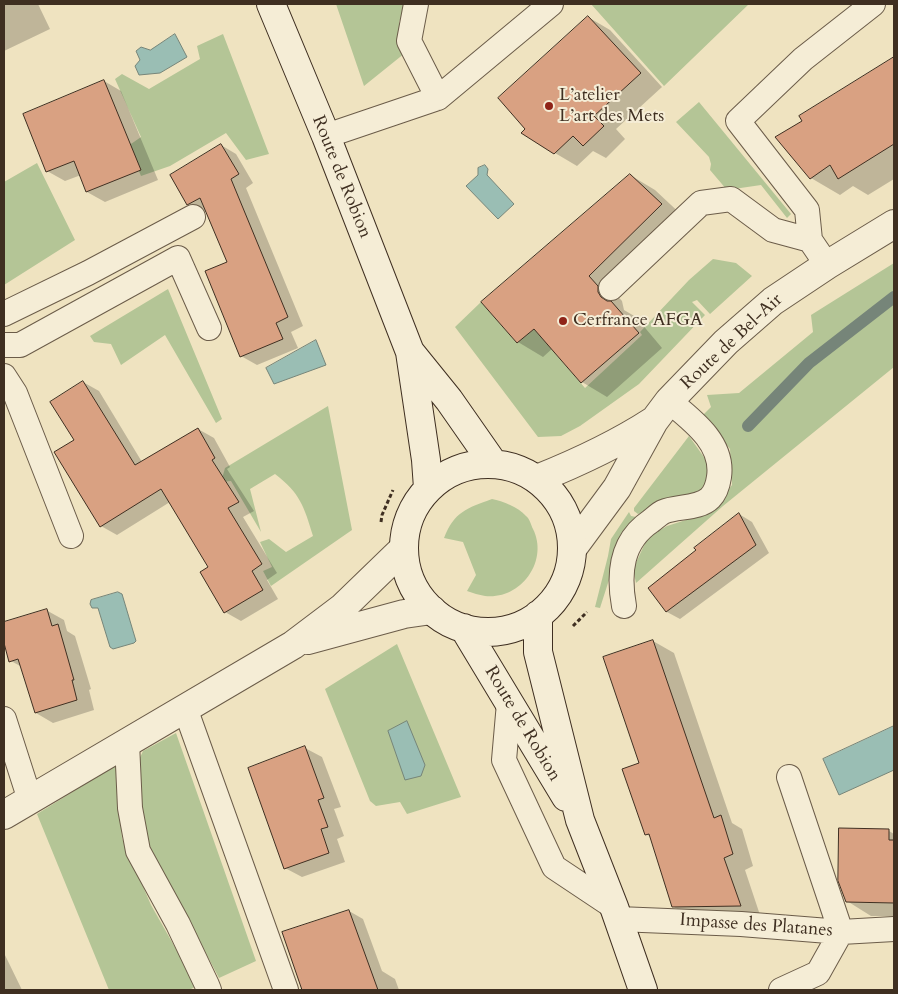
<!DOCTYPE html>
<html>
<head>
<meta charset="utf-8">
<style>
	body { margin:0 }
	#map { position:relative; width:898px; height:994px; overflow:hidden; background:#efe3c0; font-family:Cardo,serif }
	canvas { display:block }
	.frame { position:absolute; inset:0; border:5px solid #3f2f21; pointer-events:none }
</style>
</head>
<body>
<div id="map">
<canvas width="898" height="994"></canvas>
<div class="frame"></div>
</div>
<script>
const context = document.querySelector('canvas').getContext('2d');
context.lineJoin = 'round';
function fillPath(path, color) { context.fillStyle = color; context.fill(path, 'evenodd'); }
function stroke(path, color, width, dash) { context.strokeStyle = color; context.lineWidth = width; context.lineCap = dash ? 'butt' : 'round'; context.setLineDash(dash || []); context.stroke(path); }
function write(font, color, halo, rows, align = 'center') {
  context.font = font + ' Cardo,serif'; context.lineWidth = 4; context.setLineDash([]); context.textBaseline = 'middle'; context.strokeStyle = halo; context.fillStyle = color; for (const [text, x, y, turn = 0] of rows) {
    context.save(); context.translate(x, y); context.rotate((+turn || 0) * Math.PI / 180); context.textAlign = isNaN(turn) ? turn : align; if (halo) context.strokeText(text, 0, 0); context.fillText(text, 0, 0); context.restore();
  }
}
const green = new Path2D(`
	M336,4H407L399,22L405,53L364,86Z
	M591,4H749L664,86Z
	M223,34L269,154L246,160L226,133L170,166L141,176L128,146L141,137L115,79L122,74L149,89L200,59L197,46Z
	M699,102L791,214L787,218L761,185L727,190L710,170L711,164L709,157L676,122Z
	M37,163L75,240L4,285V182Z
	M713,259L736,263L752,276L710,314L697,300L692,302L705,315L639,384L580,426L561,436L538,437L455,327L481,302L517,343L534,329L585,388L642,335L640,332L689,280Z
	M894,263V367L723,506L636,583L633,569L648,537L667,526L689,519L711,506L726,493L732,485L730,449L703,415L711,407L707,395L739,393L813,332L811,315Z
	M168,289L222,419L216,423L165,335L121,365L111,344L94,342L90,336Z
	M328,406L352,530L271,586L263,571L272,567L260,542L269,539L286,552L313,536C304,506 300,493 275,474L250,489L261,532L231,481L221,482L225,468Z
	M689,436L711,467L704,488L694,495L638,514L634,511V508Z
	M492,499C503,501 518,507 526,516C530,519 531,525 533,529C549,561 521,600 485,596C479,595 473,593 467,591L476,575L463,542L444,538C454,512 467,508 492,499Z
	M629,512L631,516L636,517L624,533L600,608L595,607L608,556L611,539Z
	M397,644L461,797L407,814L400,802L376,806L370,801L325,689Z
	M176,733L256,961L219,978L151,849L141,825L138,762L143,751Z
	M119,763L118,791L122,838L151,905L197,986L189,990H109L37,814Z`);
const water = new Path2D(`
	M175,34L187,57L160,73L139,75L135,66L140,60L136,51L141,47L150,50Z
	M485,165L488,169L487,175L514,204L498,219L466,186L478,175V168Z
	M316,340L326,365L274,384L266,368Z
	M118,592L122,594L136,641L134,643L113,649L110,647L98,608H92L90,604L91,600Z
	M407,721L425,765L421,776L405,780L388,731Z
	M894,726V770L839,795L823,759Z`);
const shadow = new Path2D(`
	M4,4H38L50,29L4,51Z
	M588,17L610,30L662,87L616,129L625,139L606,158L593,151L577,166L555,153L527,129Z
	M894,59V179L868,195L853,186L840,195L811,178L804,121L801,116Z
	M104,81L121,91L158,180L105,202L87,192L81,175L65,181L47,171Z
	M221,145L236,154L253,183L246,188L303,326L291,332L298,348L257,365L241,356L229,263L207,211L204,213L188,204Z
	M630,175L655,190L686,219L613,291L622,301L624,310L636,317L662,348L607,397L582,382L553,348L543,357L518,342L483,302Z
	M83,382L99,391L142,462L198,429L214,438L230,467L227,469L254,511L243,517L277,573L267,580L278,599L241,621L225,612L210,568L170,502L117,535L101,526L75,441Z
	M739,514L752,522L769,553L680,619L667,612L650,588L698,550Z
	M46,610L64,620L67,631L75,636L91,689L89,690L94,710L53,723L36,713L22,667L11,661L4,639V623Z
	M653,641L674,653L732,823L742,829L753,866L745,870L761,918L695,919L674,907L651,837L646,834L641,764Z
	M305,748L322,757L341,807L334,809L344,836L337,839L345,862L302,877L285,868Z
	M841,829L889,831L894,834V916H871L847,901Z
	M349,911L363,919L382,971L395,979L399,990H304L283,933Z
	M4,953L22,990H4Z`);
const stream = new Path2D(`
	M748,426L809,363L894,297`);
const building = new Path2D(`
	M588,16L641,73L594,116L604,126L583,146L573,136L554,154L521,133L525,129L498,98Z
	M894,57V144L838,179L830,165L810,179L775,137L802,121L799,116Z
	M104,80L141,170L86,192L74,161L46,172L23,114Z
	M221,144L239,174L231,179L288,317L276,323L283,339L240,357L205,271L227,262L200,198L187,205L170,175Z
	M630,174L662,204L589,276L598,286V292L601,297L607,301H611L639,333L581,383L534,329L517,343L481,302Z
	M83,381L135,465L198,428L215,458L212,460L239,502L228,508L262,564L252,571L263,590L224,613L200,572L208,567L161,489L100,527L54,452L74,440L50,402Z
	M739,513L756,545L666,612L648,588L696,550L694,548Z
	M47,609L52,626L58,624L74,680H72L77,700L35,713L18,659L9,662L4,643V622Z
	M653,640L714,818L721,815L733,854L724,858L741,906L672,907L649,834L645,835L622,769L639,763L603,657Z
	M305,746L324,798L318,800L328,827L321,829L329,853L284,869L248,768Z
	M839,828L889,829V840H894V903L846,902L838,881Z
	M349,910L378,990H302L282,932Z`);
const path = new Path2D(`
	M381,522L382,515L393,490
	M573,626L587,612`);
const service = new Path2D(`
	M416,4L409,41L438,98
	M326,136L438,98L551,4
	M827,265L810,240L807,210L738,121L803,59L873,4
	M611,288L701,203L731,199L773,230L810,240
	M4,314L88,273L193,217
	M4,345H20L178,258L209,328
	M4,376L15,393L71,536
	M624,606C618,573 621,541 651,521C655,518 659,514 663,512C677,506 699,509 710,498C716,492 718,484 719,477C724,443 692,420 669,401
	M509,703L504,760L554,867L614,907
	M185,708L286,990
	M4,719L30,800
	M127,743L130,808L138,851L178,924L207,985L209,990
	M618,919L741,924L841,932L894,929
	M781,990L818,973L841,932L789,777`);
const minor = new Path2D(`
	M537,479C577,463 616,445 653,421
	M572,549L617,488L654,421L669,401L726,342L773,301L827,265L894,224
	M308,640L404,614L432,610
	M4,815L293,645L342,608L403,549`);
const secondary = new Path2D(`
	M271,4L326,136L410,352L426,460L428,488
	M411,353L449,400L493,463
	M404 548a84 84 0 1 1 168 0a84 84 0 1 1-168 0Z
	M538,615V652L580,820L614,907L643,990
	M464,628L566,797`);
const markers = [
	[549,106,5,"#8f2418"],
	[563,321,5,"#8f2418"]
];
const poiNames = [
	["L’atelier",559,96],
	["L’art des Mets",559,117],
	["Cerfrance AFGA",573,321]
];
const streetNames = [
	["Route de Robion",341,177,68],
	["Route de Bel-Air",732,342,-43],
	["Route de Robion",522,724,59],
	["Impasse des Platanes",756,926,4]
];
fillPath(green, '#b4c596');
fillPath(water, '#9abeb4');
stroke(water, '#768579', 1);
fillPath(shadow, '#0003');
stroke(stream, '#768579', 12);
fillPath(building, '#d9a182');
stroke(building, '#3f2f21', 1);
stroke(service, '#6b5c49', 26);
stroke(minor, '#6b5c49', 30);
stroke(secondary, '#3f2f21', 30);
stroke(path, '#3f2f21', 3, [4, 2.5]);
stroke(service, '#f5edd6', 24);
stroke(minor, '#f5edd6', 28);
stroke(secondary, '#f5edd6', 28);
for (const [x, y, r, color] of markers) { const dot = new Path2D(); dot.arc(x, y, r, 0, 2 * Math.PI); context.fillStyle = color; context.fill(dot); stroke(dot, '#f5edd6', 2); }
write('18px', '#3f2f21', '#f5edd6', poiNames, 'left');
write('18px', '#3f2f21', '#f5edd6', streetNames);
</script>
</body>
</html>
